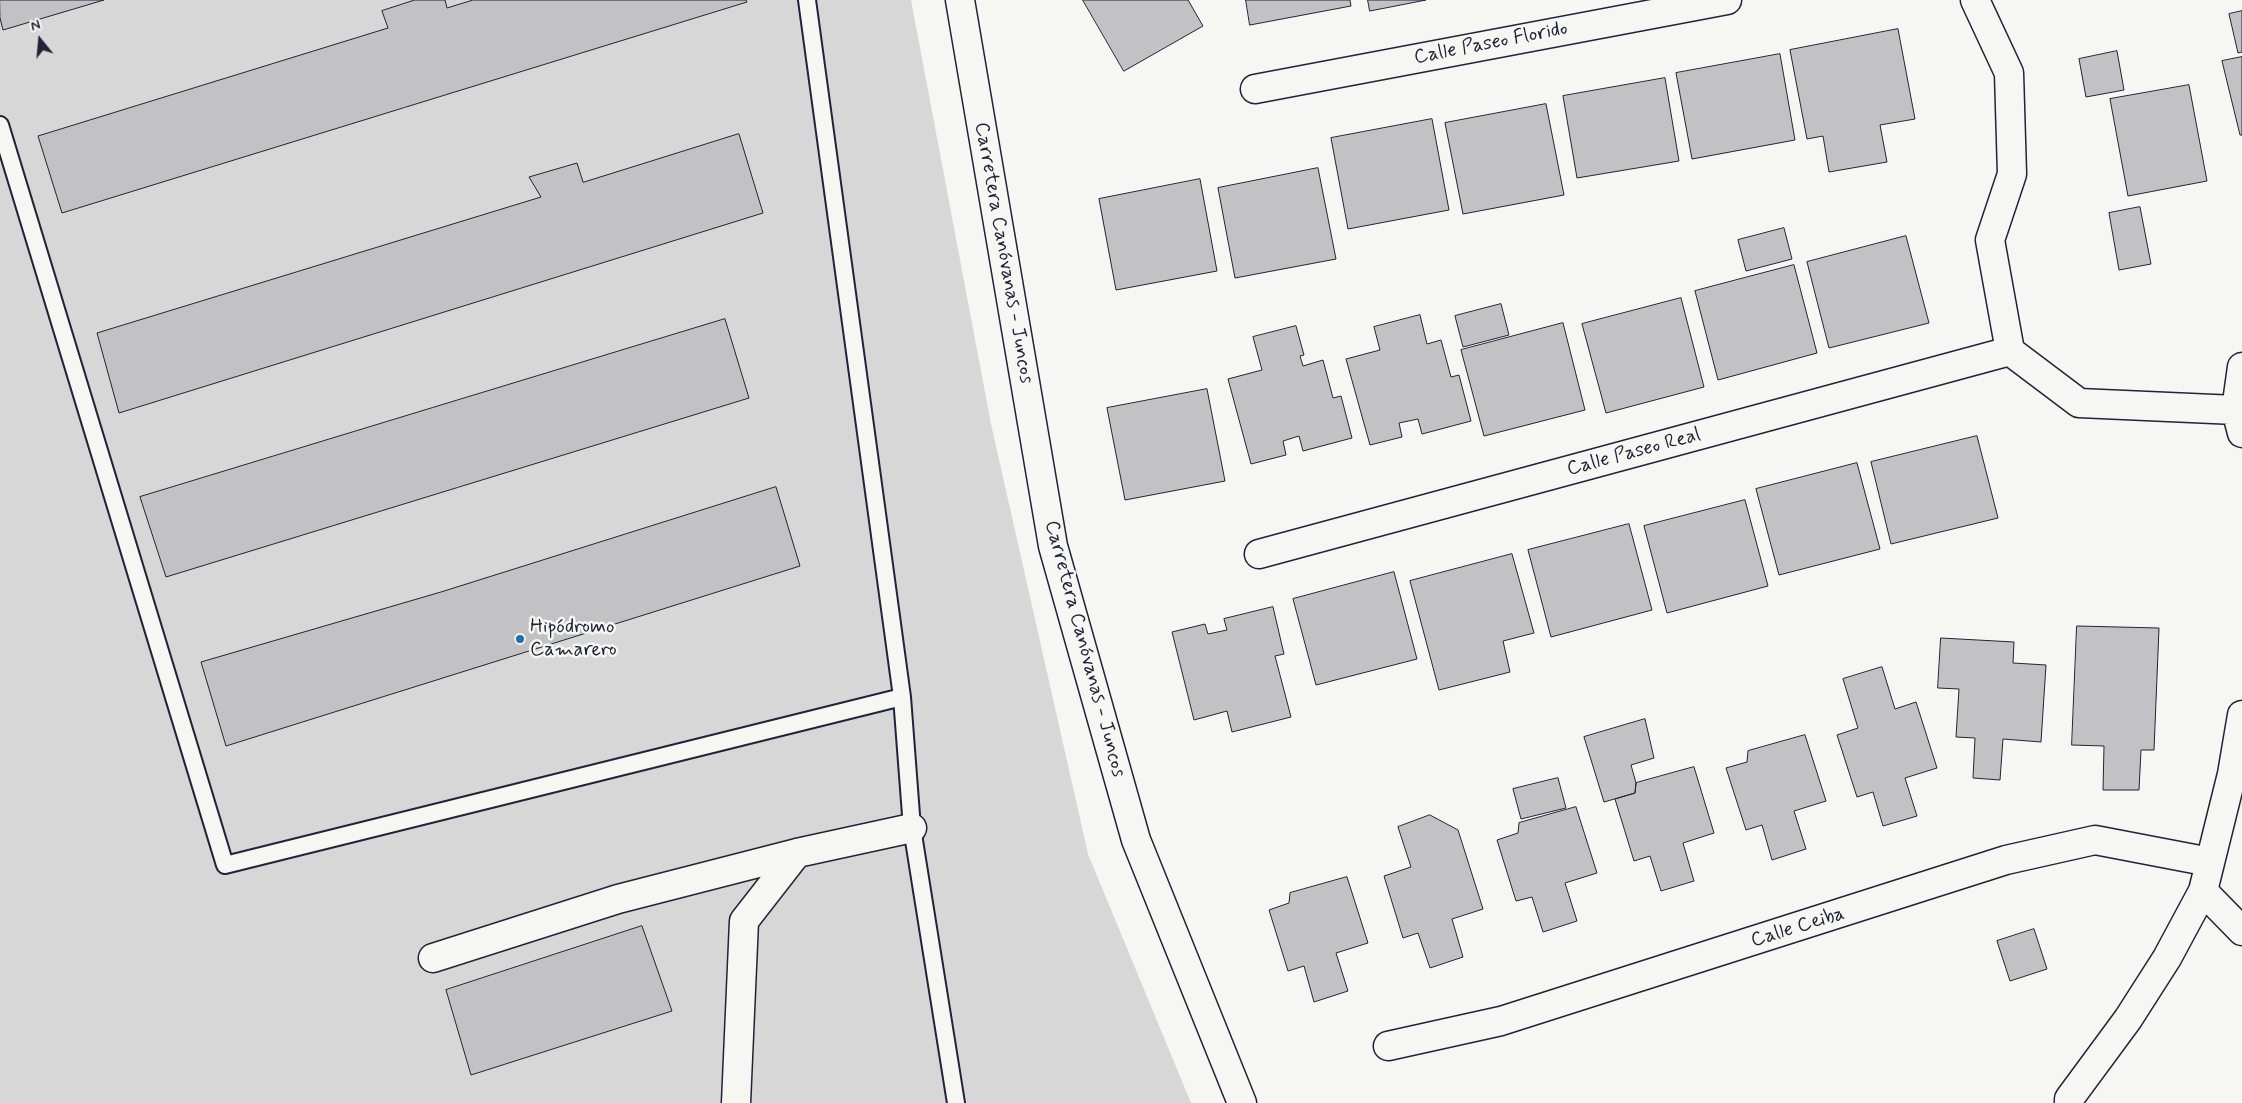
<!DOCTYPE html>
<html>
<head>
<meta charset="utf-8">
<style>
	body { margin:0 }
	#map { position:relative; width:2242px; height:1103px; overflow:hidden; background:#f6f6f2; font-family:Mynerve,sans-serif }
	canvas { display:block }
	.north { position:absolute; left:15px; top:15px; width:50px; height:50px; -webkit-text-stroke:4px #f6f6f2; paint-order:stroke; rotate:343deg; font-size:14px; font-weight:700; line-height:20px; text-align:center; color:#22223b }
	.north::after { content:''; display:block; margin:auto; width:18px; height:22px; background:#22223b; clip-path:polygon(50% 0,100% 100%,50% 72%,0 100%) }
</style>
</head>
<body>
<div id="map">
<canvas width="2242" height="1103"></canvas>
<div class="north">N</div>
</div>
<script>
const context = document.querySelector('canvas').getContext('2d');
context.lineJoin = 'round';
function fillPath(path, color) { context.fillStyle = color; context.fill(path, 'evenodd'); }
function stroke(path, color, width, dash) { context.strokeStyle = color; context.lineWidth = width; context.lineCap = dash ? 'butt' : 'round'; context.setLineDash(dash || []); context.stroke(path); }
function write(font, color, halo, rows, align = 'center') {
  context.font = font + ' Mynerve,sans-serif'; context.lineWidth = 5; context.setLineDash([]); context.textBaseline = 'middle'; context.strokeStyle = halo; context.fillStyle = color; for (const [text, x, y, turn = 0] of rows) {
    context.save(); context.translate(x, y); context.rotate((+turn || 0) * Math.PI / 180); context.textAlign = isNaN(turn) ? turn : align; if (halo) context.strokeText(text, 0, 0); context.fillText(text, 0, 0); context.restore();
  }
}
const green = new Path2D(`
	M0,0H911L991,424L1088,854L1191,1103H0Z`);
const building = new Path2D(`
	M0,0H104L3,30L0,18Z
	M415,0H445L447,8L473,0H746L747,2L62,213L38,136L388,28L382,11Z
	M1083,0H1188L1203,26L1124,71Z
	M1246,0H1350L1351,6L1250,25Z
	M1368,0H1426L1370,11Z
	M2242,11V52L2238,53L2229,14Z
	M1898,29L1915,119L1880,125L1887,162L1829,172L1823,136L1807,139L1790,50Z
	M2117,51L2124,90L2086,97L2079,59Z
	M1780,54L1795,140L1692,159L1676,73Z
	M2242,57V135H2240L2222,61Z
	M1665,78L1679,161L1577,178L1563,96Z
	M2189,85L2207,181L2128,196L2110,99Z
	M1546,104L1564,195L1463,214L1445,123Z
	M1432,119L1449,210L1348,229L1331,138Z
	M739,134L763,213L119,413L97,333L541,197L529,177L577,163L583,182Z
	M1318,168L1336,259L1235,278L1218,188Z
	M1200,179L1217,271L1116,290L1099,199Z
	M2140,207L2151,264L2119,270L2109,213Z
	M1784,228L1792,259L1746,271L1738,240Z
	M1906,236L1929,323L1829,348L1807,262Z
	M1794,265L1817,353L1718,380L1695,291Z
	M1681,298L1704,387L1606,413L1582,324Z
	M1501,304L1509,335L1463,347L1455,316Z
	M1420,315L1427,344L1441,340L1451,377L1459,375L1471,421L1422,434L1418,419L1399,423L1402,437L1370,445L1346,359L1380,350L1374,327Z
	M725,319L749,398L166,577L140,497Z
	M1563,323L1585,410L1484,436L1461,350Z
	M1296,326L1304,355L1300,356L1303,366L1323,360L1333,398L1341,396L1352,438L1303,451L1299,436L1283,441L1286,455L1251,464L1228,379L1262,370L1253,337Z
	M1207,389L1225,481L1125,500L1107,408Z
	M1977,436L1998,518L1891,544L1871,462Z
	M1857,463L1880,549L1779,575L1756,489Z
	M776,487L800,566L226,746L201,662L441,592Z
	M1745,500L1768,586L1667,613L1644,526Z
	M1629,524L1652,610L1551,637L1528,550Z
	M1512,554L1534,633L1503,641L1510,672L1439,690L1410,581Z
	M1394,572L1417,659L1316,685L1293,599Z
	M1273,607L1284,654L1275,656L1291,717L1232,732L1227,711L1194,720L1172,632L1205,624L1208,634L1227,630L1224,619Z
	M2077,626L2159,628L2154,750H2141L2139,790H2103L2104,746L2072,745Z
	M1941,638L2014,642L2013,663L2046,665L2041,742L2003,739L2000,780L1973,778L1975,738L1956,737L1959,689L1938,688Z
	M1882,667L1895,709L1916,702L1937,768L1905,778L1917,816L1883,826L1873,792L1857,797L1837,735L1858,728L1843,679Z
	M1645,719L1654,758L1631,765L1636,783L1635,793L1604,802L1584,737Z
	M1805,735L1826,801L1794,811L1806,849L1772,860L1762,825L1746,830L1726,768L1747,762L1748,751Z
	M1694,767L1714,833L1683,843L1694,881L1661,891L1650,856L1634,861L1615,799L1635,793L1636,783Z
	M1558,778L1566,808L1521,819L1513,789Z
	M1576,807L1597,873L1565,883L1577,921L1543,932L1532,897L1516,901L1497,840L1518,833L1519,823Z
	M1430,815L1458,830L1483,909L1452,919L1463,957L1430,968L1418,933L1403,938L1384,876L1411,867L1398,827Z
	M1347,877L1368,943L1336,953L1348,991L1314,1002L1304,966L1288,971L1269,910L1289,903L1290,893Z
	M642,926L672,1011L471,1075L446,990Z
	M2034,929L2047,969L2010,981L1997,941Z`);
const lane = new Path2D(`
	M807,0L902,697L912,828L956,1103
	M0,125L225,865L902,697`);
const street = new Path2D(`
	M1975,0L2009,73L2012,174L1990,240L2010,351L2079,403L2236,410
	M1255,89L1727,0
	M2242,367L2236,410L2242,433
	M1259,554L2010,351
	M2203,891L2242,931
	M433,958L618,899L797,853
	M1388,1046L1501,1021L2006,860L2095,840L2210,862
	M736,1103L744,921L797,853L912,828
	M2069,1103V1099L2128,1019L2167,958L2203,891L2232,774L2242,715`);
const secondary = new Path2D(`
	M960,0L1053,546L1136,840L1242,1103`);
const markers = [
	[520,639,5,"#1f6fb2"]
];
const streetNames = [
	["Calle Paseo Florido",1491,44,-11],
	["Carretera Canóvanas - Juncos",1003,253,80],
	["Calle Paseo Real",1634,453,-15],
	["Carretera Canóvanas - Juncos",1084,649,75],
	["Calle Ceiba",1798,928,-17]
];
const poiNames = [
	["Hipódromo",530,628],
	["Camarero",530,651]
];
fillPath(green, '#d7d7d7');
fillPath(building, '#c2c2c4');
stroke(building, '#22223b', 1);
stroke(lane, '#22223b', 20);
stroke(street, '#22223b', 31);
stroke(secondary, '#22223b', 31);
stroke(lane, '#f6f6f2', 16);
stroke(street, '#f6f6f2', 28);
stroke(secondary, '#f6f6f2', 28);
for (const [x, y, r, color] of markers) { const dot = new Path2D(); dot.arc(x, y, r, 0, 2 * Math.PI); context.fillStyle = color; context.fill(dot); stroke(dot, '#f6f6f2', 2); }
write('20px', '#22223b', '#f6f6f2', streetNames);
write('20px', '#22223b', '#f6f6f2', poiNames, 'left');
</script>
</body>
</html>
